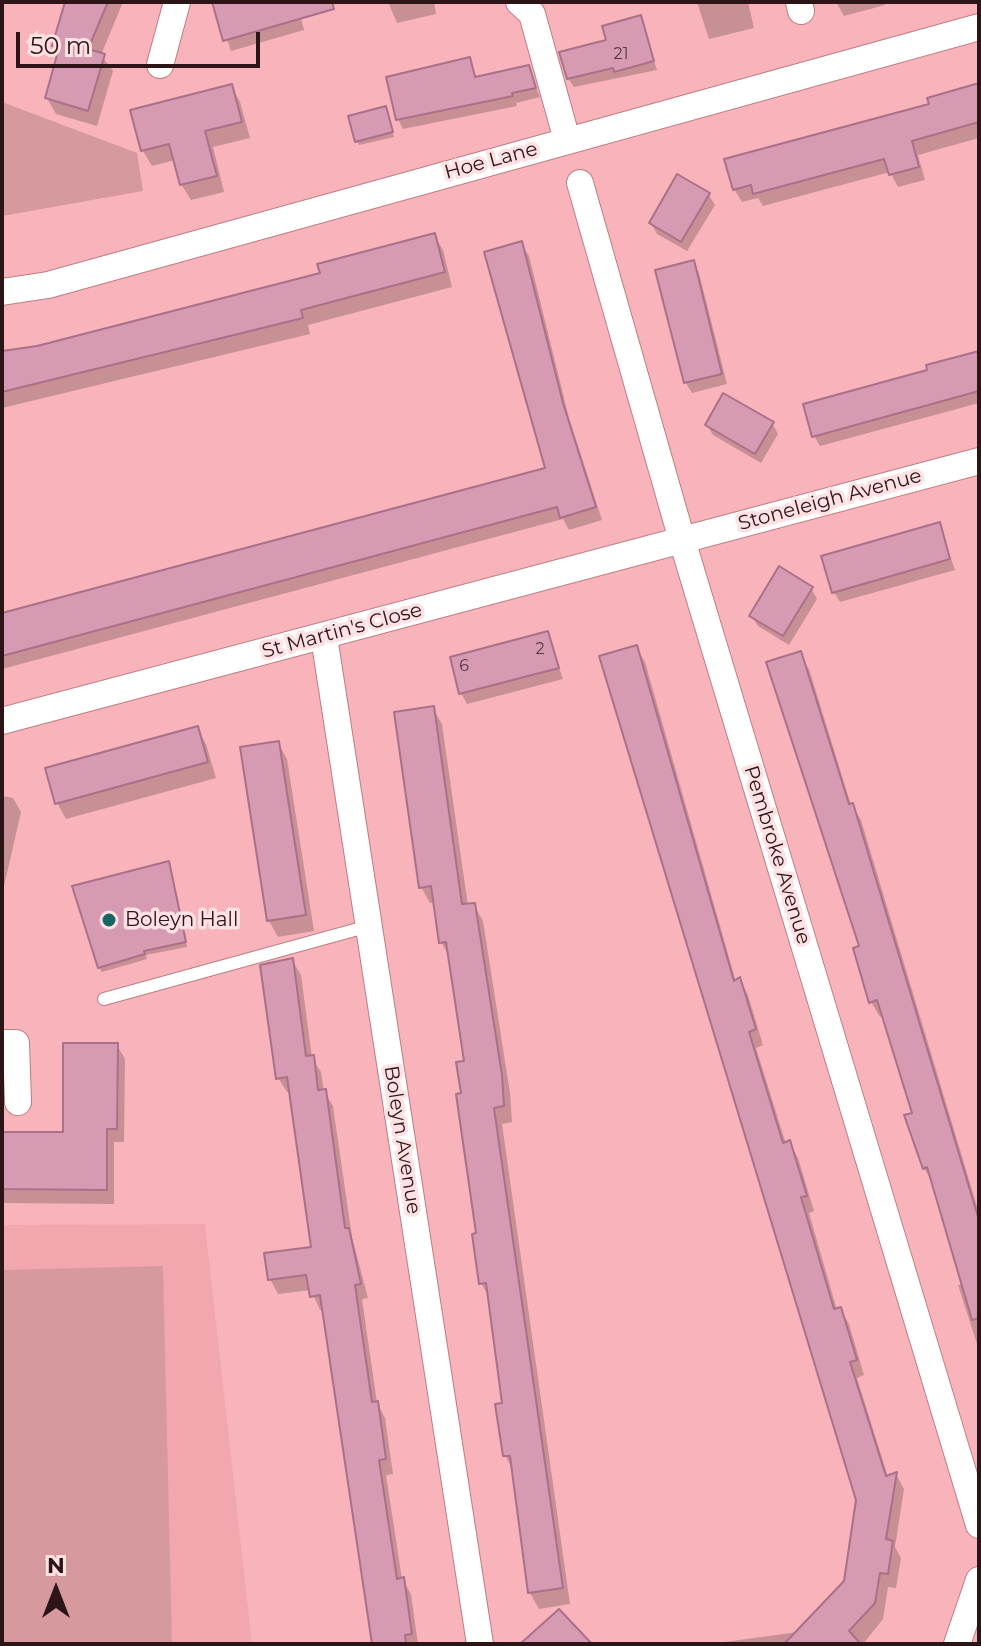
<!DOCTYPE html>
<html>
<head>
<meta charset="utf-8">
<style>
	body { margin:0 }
	#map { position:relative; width:981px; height:1646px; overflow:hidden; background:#f8b4ba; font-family:Montserrat,sans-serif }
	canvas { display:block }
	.frame { position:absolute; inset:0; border:4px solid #2d1417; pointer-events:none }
	.north { position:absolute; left:16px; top:1550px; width:80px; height:80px; -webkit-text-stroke:6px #fee1e3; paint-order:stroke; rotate:0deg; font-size:22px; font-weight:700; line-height:32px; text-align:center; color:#2d1417 }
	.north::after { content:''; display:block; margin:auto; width:28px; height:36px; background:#2d1417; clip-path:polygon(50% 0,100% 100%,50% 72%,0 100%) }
	.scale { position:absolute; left:16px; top:32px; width:244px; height:36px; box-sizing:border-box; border:4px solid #2d1417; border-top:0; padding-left:10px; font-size:24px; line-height:28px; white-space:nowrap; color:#2d1417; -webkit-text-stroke:6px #fee1e3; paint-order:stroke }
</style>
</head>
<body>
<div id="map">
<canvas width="981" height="1646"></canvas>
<div class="frame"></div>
<div class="north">N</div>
<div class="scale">50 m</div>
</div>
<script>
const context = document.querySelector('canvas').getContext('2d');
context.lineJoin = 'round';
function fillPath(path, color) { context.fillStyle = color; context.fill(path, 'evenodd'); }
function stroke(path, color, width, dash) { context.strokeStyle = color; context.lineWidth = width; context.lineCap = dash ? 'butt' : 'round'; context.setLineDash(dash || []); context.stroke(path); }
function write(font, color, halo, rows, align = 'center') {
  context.font = font + ' Montserrat,sans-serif'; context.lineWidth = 7; context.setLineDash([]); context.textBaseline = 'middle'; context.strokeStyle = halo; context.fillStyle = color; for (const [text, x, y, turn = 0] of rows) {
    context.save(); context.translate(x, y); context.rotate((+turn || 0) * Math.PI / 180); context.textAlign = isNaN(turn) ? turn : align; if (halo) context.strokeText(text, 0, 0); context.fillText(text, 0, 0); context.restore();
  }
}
const built = new Path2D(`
	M205,1224L252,1644H2V1225Z`);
const green = new Path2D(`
	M2,102L137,153L143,191L2,216Z
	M163,1266L172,1644H2V1270Z`);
const shadow = new Path2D(`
	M66,2H123L101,55L113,71L97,126L56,114L47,98L60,55L54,45Z
	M214,2H297L304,30L231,51Z
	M388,2H434L436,14L397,23Z
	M697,2H748L754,28L709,39Z
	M836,2H884L885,5L844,16Z
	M640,18L657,70L574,87L568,78Z
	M469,59L477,78L528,67L540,97L516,103L517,106L403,129L398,119Z
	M231,86L240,102L250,138L213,147L224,192L191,200L181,184L175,160L152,166L143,151Z
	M979,86V138L918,155L925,180L898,187L890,172L763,206L758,198L742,202L734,189Z
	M387,113L394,137L359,145L357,141Z
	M708,194L715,205L687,251L657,234L651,223Z
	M434,235L443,250L452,287L308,325L310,334L2,408V353L38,348L322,275Z
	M521,244L529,256L569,418L602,520L569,530L563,519L2,669V615L547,470Z
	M693,262L699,273L727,384L692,393L686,383L658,271Z
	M979,353V403L820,446L814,436L930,371Z
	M772,423L778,434L761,463L713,435L707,425Z
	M939,525L955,570L840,602L834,592Z
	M811,588L817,599L789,645L758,626L752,616Z
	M547,633L563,679L467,704L461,693Z
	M636,647L645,662L736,982L740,980L748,995L763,1045L756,1048L786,1144L789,1143L798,1158L814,1211L809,1213L837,1310L840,1309L849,1324L864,1375L857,1378L888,1477L896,1474L904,1489L895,1547L901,1558L896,1588L888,1587L883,1619L863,1644H710L798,1632L845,1582L858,1500Z
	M800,654L809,669L851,805L861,820L979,1213V1350L958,1285L964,1284L933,1183L924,1168L914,1115L884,1016L880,1017L871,1002Z
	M433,708L442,724L468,906L474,905L483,921L510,1093L512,1122L502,1124L570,1604L539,1609L530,1593L513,1470L505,1455L504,1405L490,1299L481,1283L463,1095L466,1063L450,958L441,942L435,902L430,903L421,887Z
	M197,728L206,744L216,778L66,819L57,803Z
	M278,743L287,759L314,931L278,937L269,921Z
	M2,796L13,798L21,812L2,895Z
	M168,863L187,947L146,955L147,959L102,972L99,967Z
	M292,960L301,975L312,1058L321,1072L324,1092L333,1106L352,1237L368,1298L362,1299L377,1403L385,1418L393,1474L386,1475L402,1579L411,1594L418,1644H374L324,1310H320L311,1290L278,1294L270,1279L314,1249L291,1092H287L278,1078Z
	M117,1045L125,1059L124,1142H114V1204L2,1203V1134H65Z`);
const building = new Path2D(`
	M65,2H108L88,49L105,54L88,111L45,98L59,48L52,46Z
	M212,2H332L334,9L223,41Z
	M641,15L654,61L614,72L613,68L567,79L559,52L606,40L602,26Z
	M470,57L475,77L529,65L536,88L512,93L513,96L396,120L386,77Z
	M979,83V122L912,141L919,167L889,175L884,159L753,194L751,185L733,190L724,159L929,104L927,98Z
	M232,84L242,122L205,131L217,176L180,185L169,144L141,151L130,110Z
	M386,106L393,132L355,142L348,116Z
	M677,174L710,193L681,242L649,223Z
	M435,233L445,272L301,310L303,318L2,392V351L37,346L320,273L317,264Z
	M522,241L563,403L596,507L560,518L557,507L2,656V613L545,468L484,252Z
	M694,260L722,374L684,383L655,270Z
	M979,351V391L812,437L803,404L927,370L926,365Z
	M723,393L774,422L755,454L705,425Z
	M940,522L950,559L832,593L821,556Z
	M779,566L813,587L783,636L749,616Z
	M548,631L559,668L459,694L450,657Z
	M637,645L734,981L740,977L756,1029L749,1032L783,1143L790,1140L807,1196L801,1197L834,1309L841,1307L857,1360L850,1362L886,1476L897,1472L886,1539L893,1541L888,1574L880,1573L875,1603L849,1631L861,1644H784L844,1581L856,1500L599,656Z
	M801,651L849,804L853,803L979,1220V1318L972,1320L927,1167L923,1169L904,1115L912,1113L877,1000L869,1003L853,948L859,946L766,662Z
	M434,706L462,904L475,903L502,1075L504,1106L494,1108L563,1588L528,1593L510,1456H503L495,1404L502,1403L486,1283L479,1284L472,1234L476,1233L456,1094L461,1093L456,1062L464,1061L446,942L439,943L431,886L419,888L394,712Z
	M198,726L208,762L55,804L45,768Z
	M279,741L306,915L267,921L240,747Z
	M169,861L186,942L144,951L145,954L98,968L72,886Z
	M293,958L306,1056L314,1055L318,1090L326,1089L345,1228H349L361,1284L355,1285L372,1402L378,1401L386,1459L379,1460L397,1579L404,1577L412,1634L405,1635L406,1644H372L320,1295L310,1297L306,1275L268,1280L264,1253L311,1247L287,1077L276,1079L260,965Z
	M63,1043H118L117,1129H107V1190L2,1189V1132H63Z
	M559,1609L592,1644H520Z`);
const lane = new Path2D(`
	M104,999L369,926`);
const street = new Path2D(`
	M519,2L532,14L567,140
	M799,2L801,11
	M160,65L177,2
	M580,183L682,540L979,1525
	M2,292L48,285L979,27
	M324,637L480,1644
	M2,721L979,461
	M2,1043H16L18,1102
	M957,1644L979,1580`);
const markers = [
	[109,920,8,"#176564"]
];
const numberNames = [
	["21",621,54],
	["2",540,649],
	["6",464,666]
];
const streetNames = [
	["Hoe Lane",491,161,-15],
	["Stoneleigh Avenue",830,500,-15],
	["St Martin's Close",342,631,-15],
	["Pembroke Avenue",777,855,73],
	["Boleyn Avenue",402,1140,81]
];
const poiNames = [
	["Boleyn Hall",125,920]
];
fillPath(built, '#f2a7ae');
fillPath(green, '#d6999e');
fillPath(shadow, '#0003');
fillPath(building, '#d79ab3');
stroke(building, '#ab7089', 2);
stroke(lane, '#bd7d83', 14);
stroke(street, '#bd7d83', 28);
stroke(lane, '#fff', 12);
stroke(street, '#fff', 26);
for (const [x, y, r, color] of markers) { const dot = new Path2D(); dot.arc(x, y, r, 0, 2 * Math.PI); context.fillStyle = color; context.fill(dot); stroke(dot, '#fee1e3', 3); }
write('16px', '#58363e', null, numberNames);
write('20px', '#2d1417', '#fee1e3', streetNames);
write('20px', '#2d1417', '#fee1e3', poiNames, 'left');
</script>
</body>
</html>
